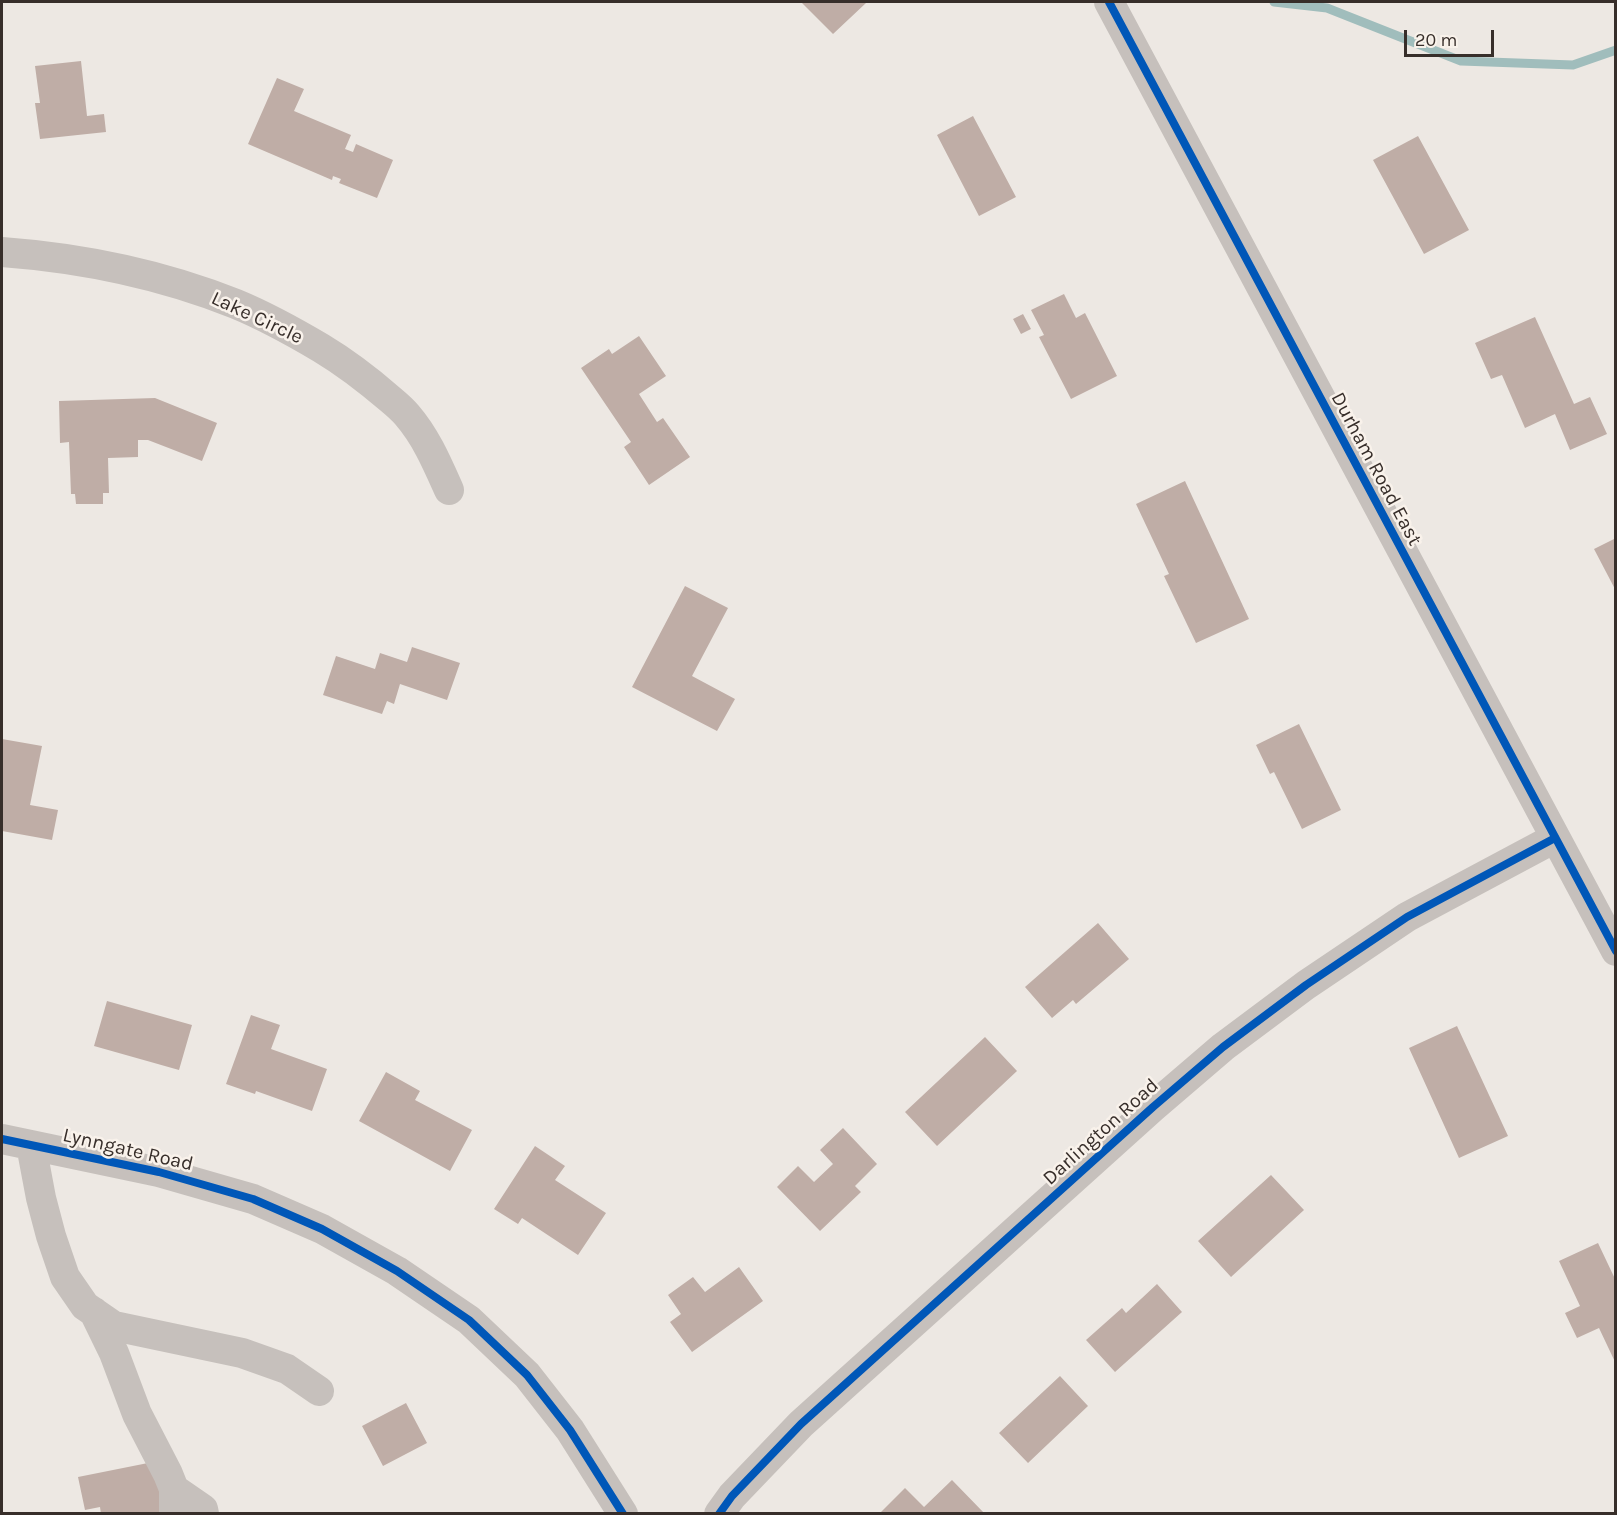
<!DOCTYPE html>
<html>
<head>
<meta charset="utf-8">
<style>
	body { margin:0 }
	#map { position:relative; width:1617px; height:1515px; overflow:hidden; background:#ede8e3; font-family:Karla,sans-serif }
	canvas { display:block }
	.frame { position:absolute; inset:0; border:3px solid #372e2a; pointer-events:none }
	.scale { position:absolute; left:1404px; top:30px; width:90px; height:27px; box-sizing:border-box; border:3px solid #372e2a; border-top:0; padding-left:8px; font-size:18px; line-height:21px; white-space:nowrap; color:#372e2a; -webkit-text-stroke:4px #f9f2eb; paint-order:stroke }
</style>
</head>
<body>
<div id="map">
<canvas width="1617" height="1515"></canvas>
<div class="frame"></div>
<div class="scale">20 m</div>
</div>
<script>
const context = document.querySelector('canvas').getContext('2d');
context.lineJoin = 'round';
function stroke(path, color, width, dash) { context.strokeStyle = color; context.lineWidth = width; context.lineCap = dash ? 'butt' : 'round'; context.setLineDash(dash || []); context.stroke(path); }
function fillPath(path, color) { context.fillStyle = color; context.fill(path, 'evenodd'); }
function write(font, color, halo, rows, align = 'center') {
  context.font = font + ' Karla,sans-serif'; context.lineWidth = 5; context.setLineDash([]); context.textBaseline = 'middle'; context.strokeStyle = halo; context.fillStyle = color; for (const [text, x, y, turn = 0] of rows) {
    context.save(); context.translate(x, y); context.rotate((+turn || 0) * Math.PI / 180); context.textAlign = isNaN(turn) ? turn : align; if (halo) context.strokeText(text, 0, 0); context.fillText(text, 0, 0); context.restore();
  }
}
const stream = new Path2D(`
	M1274,2L1327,8L1461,61L1573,65L1616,50`);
const building = new Path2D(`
	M801,2H865L866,3L833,34Z
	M81,61L87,116L104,114L106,132L40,139L35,103H40L35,66Z
	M277,78L304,89L294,111L351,135L345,149L353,152L356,144L393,160L377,198L339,183L341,179L333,176L332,180L248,144Z
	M973,116L1016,197L979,216L937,135Z
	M1418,136L1469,230L1424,254L1373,160Z
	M1064,294L1076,318L1085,313L1117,376L1071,399L1039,337L1044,335L1031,310Z
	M1023,314L1031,329L1021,334L1013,319Z
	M1535,317L1574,404L1590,397L1607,434L1570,450L1555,414L1525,428L1502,375L1491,379L1475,343Z
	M639,336L666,376L639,394L657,422L663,418L690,457L649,485L624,447L631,442L581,368L609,349L612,354Z
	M155,398L217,423L202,461L148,440H138V457L108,458L109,493H103V504H76L75,494H71L69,442L60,443L59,401Z
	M1185,481L1249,619L1196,643L1164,576L1169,574L1136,504Z
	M1616,538V591L1594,549Z
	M685,586L728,608L692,676L735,699L717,731L632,687Z
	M412,647L460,663L447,700L400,684L394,704L387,701L382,714L323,695L336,656L375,669L380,653L407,662Z
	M1299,724L1341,810L1302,829L1274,772L1270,774L1256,745Z
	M2,739L42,746L30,805L58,810L52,840L2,831Z
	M1098,923L1129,959L1076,1004L1073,1000L1052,1018L1025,987Z
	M107,1001L192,1025L179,1070L94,1046Z
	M251,1015L280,1025L271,1049L327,1069L312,1111L256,1091L255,1094L226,1084Z
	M1457,1026L1508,1136L1459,1158L1409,1048Z
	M985,1037L1017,1071L937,1146L905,1112Z
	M386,1072L420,1091L415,1100L472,1130L450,1171L359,1121Z
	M843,1128L877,1164L855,1186L861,1192L820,1231L777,1187L798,1166L814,1182L833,1164L820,1150Z
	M535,1146L565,1166L555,1180L606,1213L578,1255L522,1218L518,1224L494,1209Z
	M1271,1175L1304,1210L1231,1277L1198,1241Z
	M1598,1243L1616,1281V1364L1599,1328L1577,1338L1565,1313L1580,1306L1559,1261Z
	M739,1267L763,1301L692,1352L670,1322L681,1314L668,1295L693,1277L705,1292Z
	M1157,1284L1182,1312L1115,1372L1086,1340L1122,1308L1126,1313Z
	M1060,1376L1088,1406L1028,1463L999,1433Z
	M406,1403L427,1443L383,1466L362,1426Z
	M158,1461L168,1514H101L100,1507L85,1510L78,1477Z
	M952,1480L985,1514H879L905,1488L924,1507Z`);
const minor = new Path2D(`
	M1109,2L1616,951
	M2,252C82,258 161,274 236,304C265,316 294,332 321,348C346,363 368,380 390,399C396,404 402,409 407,415C426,437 437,463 449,490
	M2,1139L159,1172L253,1199L322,1229L397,1271L469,1320L527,1375L570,1430L623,1514
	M31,1145L41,1198L51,1236L65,1277L85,1306L114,1326L242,1353L287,1369L319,1391
	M94,1312L114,1353L137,1414L168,1474L174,1489V1514
	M174,1489L203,1509L204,1514
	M719,1514L732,1496L801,1424L1153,1107L1223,1047L1306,985L1407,917L1555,838`);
const cycleway = new Path2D(`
	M1109,2L1616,951
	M2,1139L159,1172L253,1199L322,1229L397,1271L469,1320L527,1375L570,1430L623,1514
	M719,1514L732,1496L801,1424L1153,1107L1223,1047L1306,985L1407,917L1555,838`);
const streetNames = [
	["Lake Circle",257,318,25],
	["Durham Road East",1376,469,62],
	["Darlington Road",1101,1132,-42],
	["Lynngate Road",128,1150,13]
];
stroke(stream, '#a0bdbc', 9);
fillPath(building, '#bfada6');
stroke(minor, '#c6c0bc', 30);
stroke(cycleway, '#0057b8', 8);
write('20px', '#372e2a', '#f9f2eb', streetNames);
</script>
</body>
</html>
